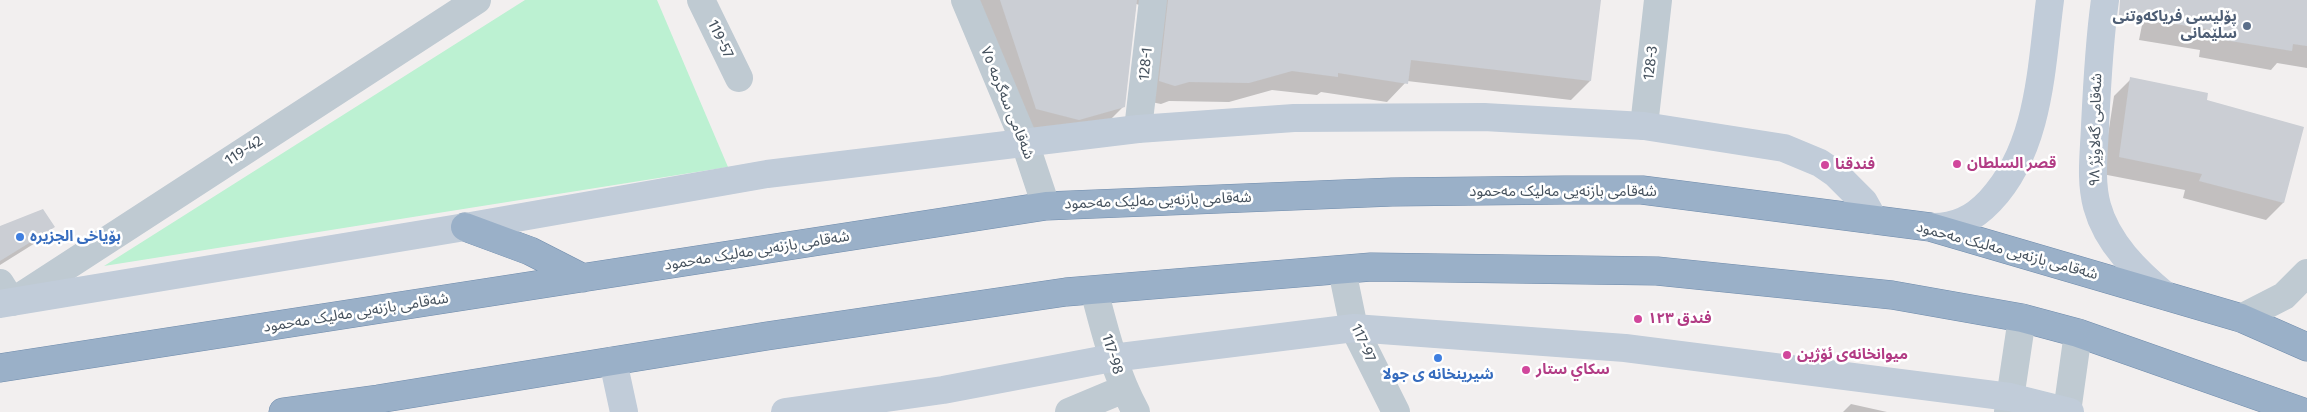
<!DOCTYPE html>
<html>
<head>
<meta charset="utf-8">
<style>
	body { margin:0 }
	canvas { display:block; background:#f2efef }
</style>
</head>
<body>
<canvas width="2307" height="412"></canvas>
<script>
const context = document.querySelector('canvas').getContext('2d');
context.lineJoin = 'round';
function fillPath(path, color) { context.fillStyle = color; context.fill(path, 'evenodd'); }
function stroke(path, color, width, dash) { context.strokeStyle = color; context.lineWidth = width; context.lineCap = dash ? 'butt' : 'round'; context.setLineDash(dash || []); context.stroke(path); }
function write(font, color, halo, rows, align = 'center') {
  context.font = font + ' "Fira Sans","Noto Sans Arabic",sans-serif'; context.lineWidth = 5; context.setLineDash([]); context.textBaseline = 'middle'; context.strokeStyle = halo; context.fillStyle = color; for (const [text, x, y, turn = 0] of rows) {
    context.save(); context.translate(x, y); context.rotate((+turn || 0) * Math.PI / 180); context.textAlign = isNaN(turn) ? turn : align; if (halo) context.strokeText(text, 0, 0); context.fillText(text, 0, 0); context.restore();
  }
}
const green = new Path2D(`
	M525,0H657L728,167L104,266Z`);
const shadow = new Path2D(`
	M974,0H1600L1590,81L1571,100L1407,81L1387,102L1321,92L1317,95L1272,90L1229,102L1169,101L1161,104L1141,100L1143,6L1136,4L1124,106L1104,126L1059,139L1017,127Z
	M2147,0H2307V68L2277,63L2271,70L2199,57L2200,50L2139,40Z
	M2131,79L2303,128L2283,203L2266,220L2183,198L2185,190L2102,174L2114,96Z
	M0,227H53L40,240L0,265Z
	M1851,404L1887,412H1843Z`);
const building = new Path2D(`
	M1000,0H1137L1125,107L1079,120L1036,109Z
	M1168,0H1601L1591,81L1411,60L1408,84L1338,73V77L1292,71L1249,83L1189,82L1175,86L1159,81Z
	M2120,0H2307V46L2293,44L2292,51L2218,39L2219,31L2119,15Z
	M2130,77L2208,93L2207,100L2304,127L2284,203L2199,181L2202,174L2119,157Z
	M43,209L55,227L0,261V226Z`);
const minor = new Path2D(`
	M701,0L739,78
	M1644,126L1658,0
	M1138,129L1153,0
	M1342,270L1354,328L1396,412
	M0,283L12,302L477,0
	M1094,290C1105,332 1115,373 1136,412
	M1069,412L1124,389
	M2008,412L2022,318
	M2067,412L2078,333`);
const tertiary = new Path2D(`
	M965,0L1025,143L1046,206
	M2241,318L2284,296L2307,273`);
const secondary = new Path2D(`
	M2105,0C2099,42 2097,84 2095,126C2094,153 2090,180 2097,206C2107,243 2137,272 2166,296
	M1930,227C1955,228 1973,219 1990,201C2040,148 2041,68 2050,0
	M0,304L465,227L767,174L1138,129L1294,118L1484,117L1644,126L1784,148L1820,163L1836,174L1864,202L1874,220
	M613,361L624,412
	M785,412L943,390L1112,358L1354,328L1625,348L2010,397L2070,412`);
const trunk = new Path2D(`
	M465,227L530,251L583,278
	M0,368L1046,206L1392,192L1565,190H1642L1930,227L2241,318L2307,347
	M283,412L378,399L767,336L1066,292L1371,267L1657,271L1892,295L2022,318L2078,333L2303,412`);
const markers = [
	[2247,26,5,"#5c6f8a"],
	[1957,164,5,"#d1479c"],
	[1825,165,5,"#d1479c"],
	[20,237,5,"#3f7fe0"],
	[1638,319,5,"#d1479c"],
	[1787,355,5,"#d1479c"],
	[1438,358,5,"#3f7fe0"],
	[1526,370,5,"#d1479c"]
];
const serviceNames = [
	["پۆلیسی فریاکەوتنی",2237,17],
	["سلێمانی",2237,34]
];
const streetNames = [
	["119-57",720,39,64],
	["128-3",1651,63,-83],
	["128-1",1146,64,-84],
	["شەقامی سەگرمە ٧٥",1007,103,68],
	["شەقامی گەلاوێژ ٩٨",2096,130,-89],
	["119-42",244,151,-33],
	["شەقامی بازنەیی مەلیک مەحمود",1563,192],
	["شەقامی بازنەیی مەلیک مەحمود",1158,201,-2],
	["شەقامی بازنەیی مەلیک مەحمود",757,251,-9],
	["شەقامی بازنەیی مەلیک مەحمود",2007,251,15],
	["شەقامی بازنەیی مەلیک مەحمود",356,313,-9],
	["117-97",1363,343,66],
	["117-98",1112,354,73]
];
const hotelNames = [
	["قصر السلطان",1967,164],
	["فندقنا",1835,165],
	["فندق ١٢٣",1648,319],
	["میوانخانەی ئۆژین",1797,355],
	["سكاي ستار",1536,370]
];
const shopNames = [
	["بۆیاخی الجزیرە",30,237],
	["شیرینخانه ی جولا",1438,375,"center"]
];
fillPath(green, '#bcf1d2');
fillPath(shadow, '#0003');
fillPath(building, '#cbced4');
stroke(trunk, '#708cac', 29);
stroke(minor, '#bfcad2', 28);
stroke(tertiary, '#bfcad2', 28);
stroke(secondary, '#c1ccd9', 28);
stroke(trunk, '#9ab0c8', 28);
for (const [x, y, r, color] of markers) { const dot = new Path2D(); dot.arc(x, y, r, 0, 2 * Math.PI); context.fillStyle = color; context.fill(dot); stroke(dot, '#fff', 2); }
write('bold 15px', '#4e5e75', '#fff', serviceNames, 'right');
write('15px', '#46525e', '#fff', streetNames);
write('bold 15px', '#b23c85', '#fff', hotelNames, 'left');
write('bold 15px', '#366cbe', '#fff', shopNames, 'left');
</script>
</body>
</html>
